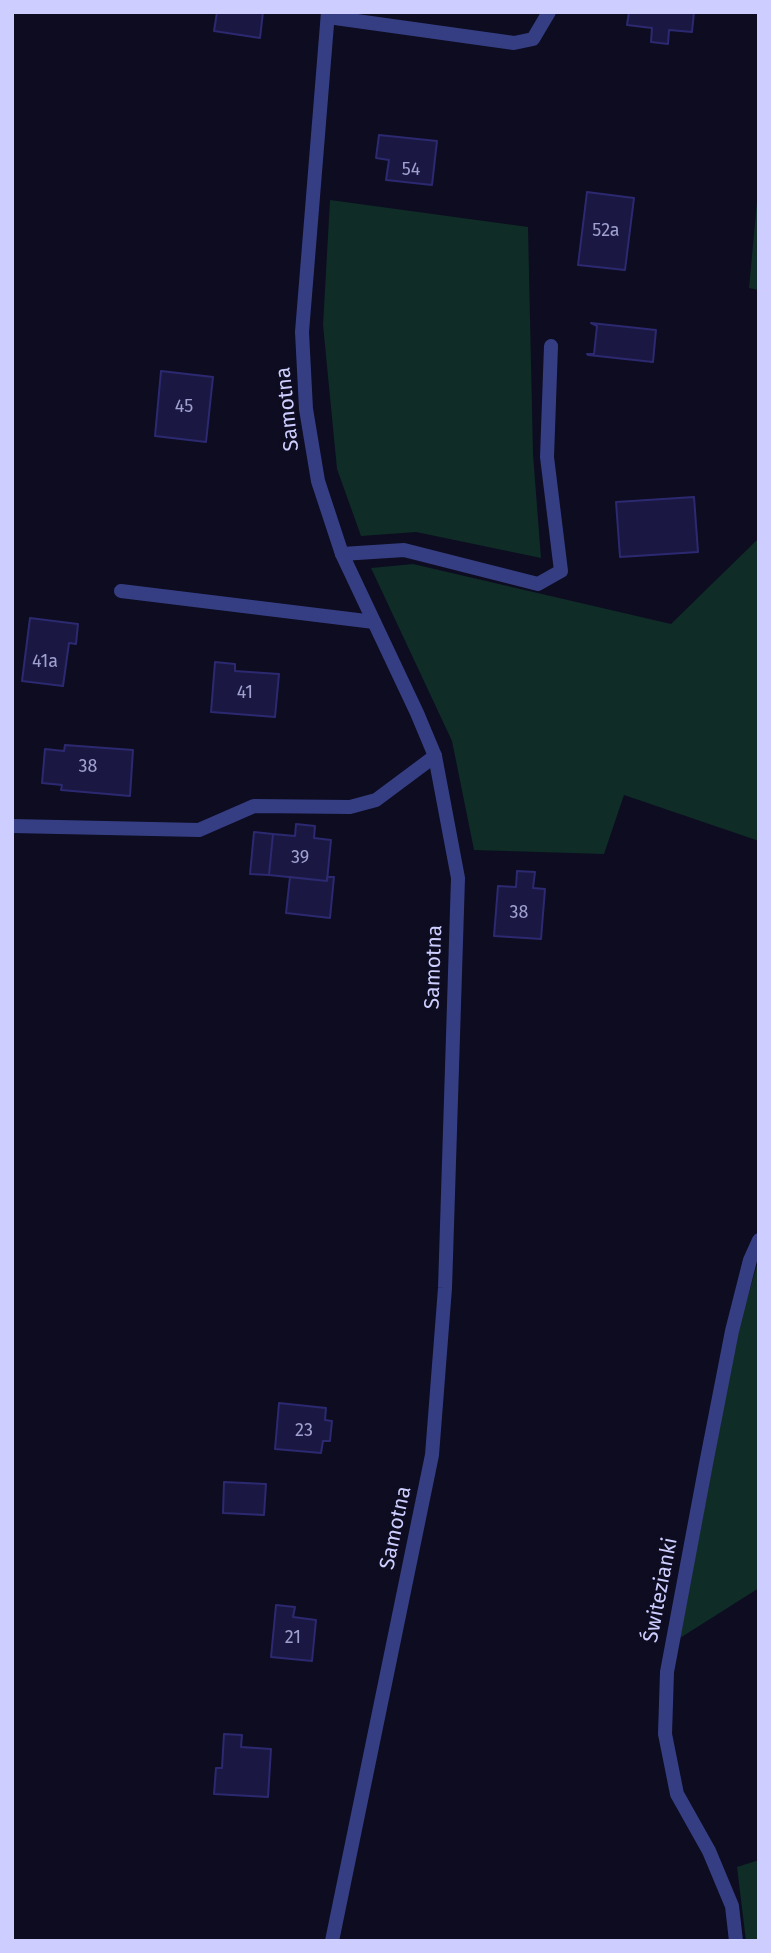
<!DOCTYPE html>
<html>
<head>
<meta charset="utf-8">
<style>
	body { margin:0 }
	#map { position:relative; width:771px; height:1953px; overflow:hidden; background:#0d0c21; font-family:"Fira Sans",sans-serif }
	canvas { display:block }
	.frame { position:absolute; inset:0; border:14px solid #cdceff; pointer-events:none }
</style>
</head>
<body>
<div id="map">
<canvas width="771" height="1953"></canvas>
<div class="frame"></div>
</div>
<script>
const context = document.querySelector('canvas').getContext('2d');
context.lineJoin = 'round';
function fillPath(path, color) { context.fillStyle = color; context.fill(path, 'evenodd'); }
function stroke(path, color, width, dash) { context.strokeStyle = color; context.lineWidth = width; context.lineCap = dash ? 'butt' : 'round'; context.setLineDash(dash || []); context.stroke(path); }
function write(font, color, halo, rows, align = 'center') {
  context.font = font + ' "Fira Sans",sans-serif'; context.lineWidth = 7; context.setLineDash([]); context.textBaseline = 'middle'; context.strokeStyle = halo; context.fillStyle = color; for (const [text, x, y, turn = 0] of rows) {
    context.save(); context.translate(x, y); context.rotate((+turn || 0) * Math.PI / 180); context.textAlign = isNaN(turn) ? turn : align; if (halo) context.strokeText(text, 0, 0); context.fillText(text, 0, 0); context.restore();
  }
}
const green = new Path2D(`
	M759,180V290L749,288Z
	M330,200L528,227L533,454L541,558L416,532L361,536L337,469L323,325Z
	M759,538V841L624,795L604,854L474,850L452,741L371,568L413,564L671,624Z
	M759,1258V1588L680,1638L738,1330Z
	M759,1860V1941H746L737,1867Z`);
const building = new Path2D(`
	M217,12H263L260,38L214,31Z
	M629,12H694L692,32L669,30L668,44L651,42L652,28L627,25Z
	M379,135L437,141L432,185L386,180L389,160L376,158Z
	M587,192L634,198L625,270L578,265Z
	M591,323L656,330L653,362L588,355L587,354H594L597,326Z
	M161,371L213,377L206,442L155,436Z
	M694,497L698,552L620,557L616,502Z
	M30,618L78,624L76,644L69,643L63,686L22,681Z
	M215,662L235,664V671L279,674L275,717L211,712Z
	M65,745L133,750L130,796L61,790L62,785L42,783L45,749L64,751Z
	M296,824L315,826L314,838L331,840L327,881L269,875L273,834L295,836Z
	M254,832L273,834L269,875L250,874Z
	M517,871L535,872L533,888L545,889L541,939L494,936L498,886L516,887Z
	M290,877L327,881V877H334L330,918L286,913Z
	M279,1403L326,1408L325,1420L332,1421L330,1441H323L321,1453L275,1449Z
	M224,1482L266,1484L264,1515L223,1513Z
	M276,1605L295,1607L293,1617L316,1620L312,1661L271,1657Z
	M224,1734L242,1735L241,1747L271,1749L268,1797L214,1794L216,1768H222Z`);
const lane = new Path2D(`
	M328,17L514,43L533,39L549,12
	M342,554L404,550L538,584L561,571L547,457L551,346
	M121,591L374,622
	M12,826L199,830L254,806L350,807L376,800L435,756`);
const street = new Path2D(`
	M328,12L302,332L306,409L318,481L342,554L417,713L435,756L458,878L445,1288L432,1455L332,1941
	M736,1941L732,1906L709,1851L677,1794L665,1734L667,1672L706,1464L732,1331L750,1260L759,1240`);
const numberNames = [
	["54",411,170],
	["52a",606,231],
	["45",184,407],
	["41a",45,662],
	["41",245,693],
	["38",88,767],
	["39",300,858],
	["38",519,913],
	["23",304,1431],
	["21",293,1638]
];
const streetNames = [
	["Samotna",288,409,-96],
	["Samotna",434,967,-88],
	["Samotna",396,1528,-78],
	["Świtezianki",661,1590,-79]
];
fillPath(green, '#0f2c26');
fillPath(building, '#1a1843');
stroke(building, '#2c2970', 2);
stroke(lane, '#353e82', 14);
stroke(street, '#353e82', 14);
write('18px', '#a0a0d0', null, numberNames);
write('21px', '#cdceff', '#0d0c21', streetNames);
</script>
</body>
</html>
